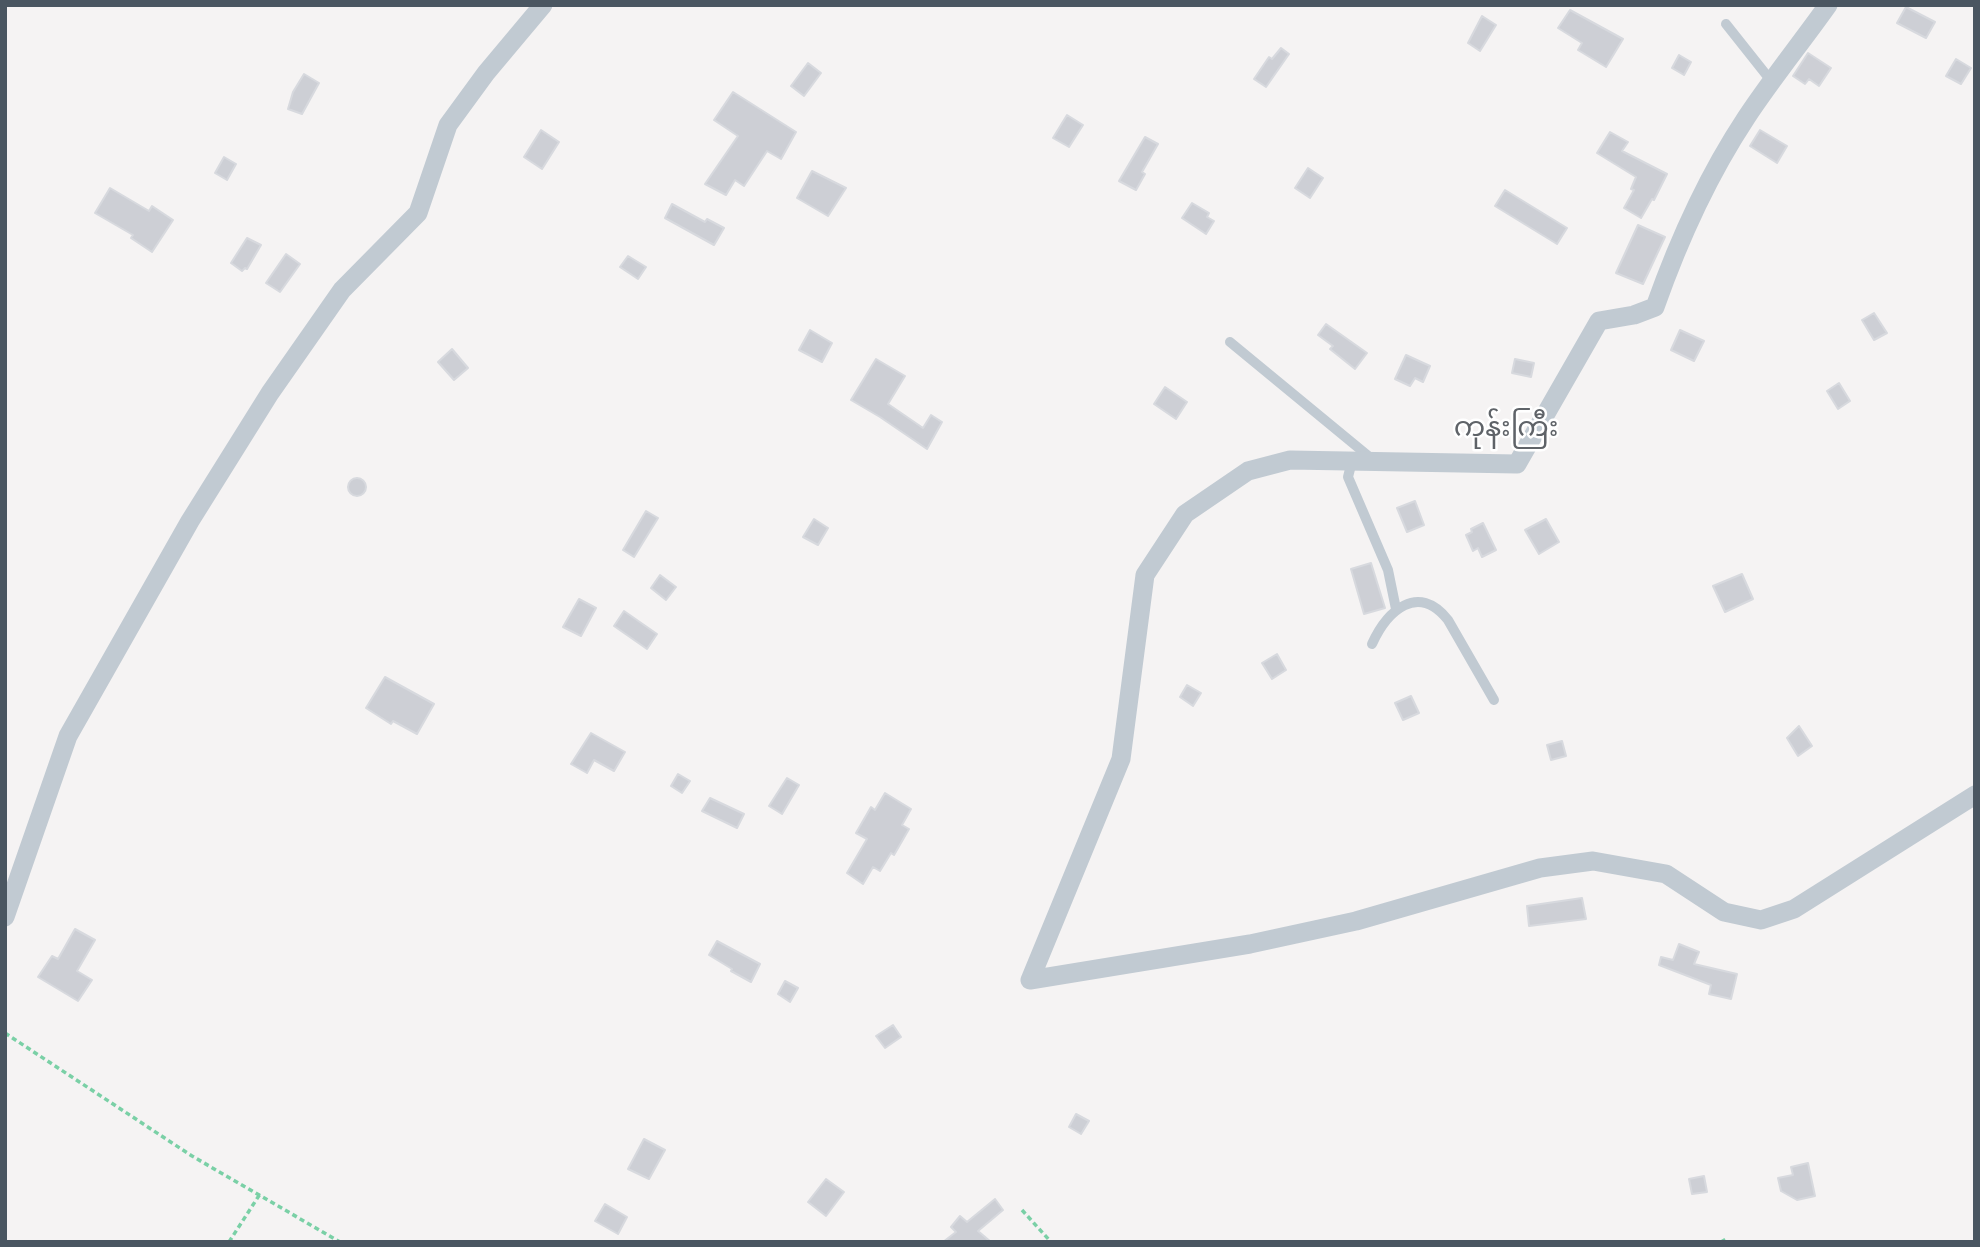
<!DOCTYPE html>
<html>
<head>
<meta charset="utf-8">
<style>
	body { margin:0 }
	#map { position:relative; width:1980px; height:1247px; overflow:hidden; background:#f5f3f3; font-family:"Titillium Web",sans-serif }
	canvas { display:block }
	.frame { position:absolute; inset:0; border:7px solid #4a5661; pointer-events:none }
</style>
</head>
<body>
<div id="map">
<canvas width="1980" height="1247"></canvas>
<div class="frame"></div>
</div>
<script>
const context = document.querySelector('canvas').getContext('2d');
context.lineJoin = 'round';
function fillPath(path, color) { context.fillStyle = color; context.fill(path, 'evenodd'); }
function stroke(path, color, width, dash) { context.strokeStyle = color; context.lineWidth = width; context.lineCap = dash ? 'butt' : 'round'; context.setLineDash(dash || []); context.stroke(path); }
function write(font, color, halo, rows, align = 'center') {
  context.font = font + ' "Titillium Web","Noto Sans Myanmar",sans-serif'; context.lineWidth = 5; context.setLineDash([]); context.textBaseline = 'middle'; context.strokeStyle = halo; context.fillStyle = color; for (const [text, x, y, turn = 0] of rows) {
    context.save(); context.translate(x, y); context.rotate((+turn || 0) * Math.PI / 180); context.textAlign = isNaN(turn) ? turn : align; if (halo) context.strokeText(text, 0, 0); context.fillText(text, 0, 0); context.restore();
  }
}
const building = new Path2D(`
	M1906,7L1935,22L1926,38L1897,23Z
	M1570,10L1623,39L1606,67L1578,50L1582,43L1558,28Z
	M1482,16L1496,25L1480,51L1468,43Z
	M1281,48L1289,54L1266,87L1254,79L1269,57L1272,59Z
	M1808,53L1831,68L1819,86L1809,79L1805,84L1793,76Z
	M1679,55L1691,62L1684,75L1672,68Z
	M1956,59L1971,68L1961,84L1946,76Z
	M808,63L821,73L804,96L791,86Z
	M304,74L319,83L302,114L288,109L293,92Z
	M733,92L796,132L781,159L767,151L744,186L735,180L726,195L705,184L738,136L714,120Z
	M1067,115L1083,125L1069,147L1053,138Z
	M541,130L559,142L542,169L524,157Z
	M1760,130L1787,146L1777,163L1750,146Z
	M1610,132L1628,142L1622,151L1667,174L1654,200L1652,199L1641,218L1624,208L1634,190L1631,189L1636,177L1597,153Z
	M1145,137L1158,144L1142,172L1145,174L1136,190L1119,181Z
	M224,157L236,164L227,180L215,173Z
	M1308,168L1323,178L1310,198L1295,188Z
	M812,171L846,188L828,216L797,198Z
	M110,188L149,211L152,206L173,220L152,252L131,238L133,235L95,213Z
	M1505,190L1567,228L1557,244L1495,206Z
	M1192,203L1209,213L1207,217L1214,221L1206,234L1182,218Z
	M672,204L705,222L707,219L724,228L714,245L665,218Z
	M1638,225L1665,237L1643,284L1616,273Z
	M247,238L261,245L247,269L245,268L242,271L231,263Z
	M286,254L300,264L280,292L266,283Z
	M628,256L646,267L638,279L620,267Z
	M1874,313L1887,333L1874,340L1862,320Z
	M1326,324L1367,353L1355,369L1330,349L1333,346L1318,335Z
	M810,330L832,343L822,362L799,350Z
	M1680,330L1704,341L1694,361L1671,350Z
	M452,349L468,368L454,380L438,362Z
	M1406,355L1430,366L1423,382L1415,378L1410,386L1395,379Z
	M876,359L905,376L888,404L923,428L931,415L942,422L927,449L880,417L851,400Z
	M1515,359L1534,363L1531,377L1512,373Z
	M1839,383L1850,401L1838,409L1827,391Z
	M1165,387L1187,402L1176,419L1154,404Z
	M348 487a9 9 0 1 1 18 0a9 9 0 1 1-18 0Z
	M1415,501L1424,525L1407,532L1397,508Z
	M646,511L658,518L634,557L623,550Z
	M814,519L828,528L818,545L803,537Z
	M1546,519L1559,542L1539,554L1525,530Z
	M1483,523L1496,550L1482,557L1478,548L1473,551L1466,535L1472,532L1471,529Z
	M1371,563L1385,608L1364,614L1351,569Z
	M1742,574L1753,599L1725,612L1713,586Z
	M660,575L676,587L666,600L651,588Z
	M579,599L596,608L581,636L563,627Z
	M624,611L657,634L647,649L614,626Z
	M1277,654L1286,670L1272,679L1262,663Z
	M385,677L434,704L417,734L393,721L391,724L366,708Z
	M1187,685L1201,693L1193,706L1180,697Z
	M1411,696L1419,713L1403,720L1395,703Z
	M1799,726L1812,746L1798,756L1787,738Z
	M591,733L625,752L614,771L594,760L587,773L571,764Z
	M1562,741L1566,756L1551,760L1547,745Z
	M678,774L690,781L682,793L671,786Z
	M787,778L799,785L782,814L769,806Z
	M885,793L911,809L902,825L909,829L894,855L891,853L880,871L873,867L863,884L847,873L867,839L856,833L871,807L875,810Z
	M710,798L744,814L737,828L702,811Z
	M1582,898L1586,919L1529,926L1527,906Z
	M75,929L95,940L77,971L92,980L78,1001L38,977L52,956L58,959Z
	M717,941L760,964L751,982L731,971L732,969L709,955Z
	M1679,944L1699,952L1694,964L1737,974L1731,999L1709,994L1711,985L1659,965L1661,957L1673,960Z
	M785,981L798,988L790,1002L778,994Z
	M893,1025L901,1037L885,1048L876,1036Z
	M1076,1114L1089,1121L1081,1134L1069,1127Z
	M644,1139L665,1150L649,1179L628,1169Z
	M1808,1163L1815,1196L1797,1200L1781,1191L1778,1178L1793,1175L1791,1167Z
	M1704,1176L1707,1192L1692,1194L1689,1179Z
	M826,1179L844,1192L826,1216L808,1202Z
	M995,1199L1003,1210L978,1231L991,1242H943L956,1232L951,1227L960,1216L967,1222Z
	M605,1204L627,1217L618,1234L595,1221Z`);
const path = new Path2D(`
	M5,1033L192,1156L340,1242
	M1022,1210L1051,1242
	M229,1242L260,1194
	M1721,1242L1726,1239`);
const service = new Path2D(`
	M1726,24L1772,82
	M1230,342L1372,459
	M1352,461L1348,477L1388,570L1396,609
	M1372,644C1387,611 1418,582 1448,620L1494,700`);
const minor = new Path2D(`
	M5,917L68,736L190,521L270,393L342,290L418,213L448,125L486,73L543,5
	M1030,980L1121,759L1145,575L1185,514L1248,471L1290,460L1517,464L1599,321L1634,315L1655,307C1678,242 1707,177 1746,118C1771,80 1801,43 1828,5
	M1030,980L1250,944L1356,921L1540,868L1593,861L1666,874L1724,912L1761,920L1794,909L1975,795`);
const quarterNames = [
	["ကုန်းကြီး",1506,429]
];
fillPath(building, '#cdcfd5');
stroke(building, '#d7d9de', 2);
stroke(path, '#7ad0a6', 3.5, [5, 3.5]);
stroke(service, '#c1cad2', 10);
stroke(minor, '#c1cad2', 19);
write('28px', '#5f6368', '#fff', quarterNames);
</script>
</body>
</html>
